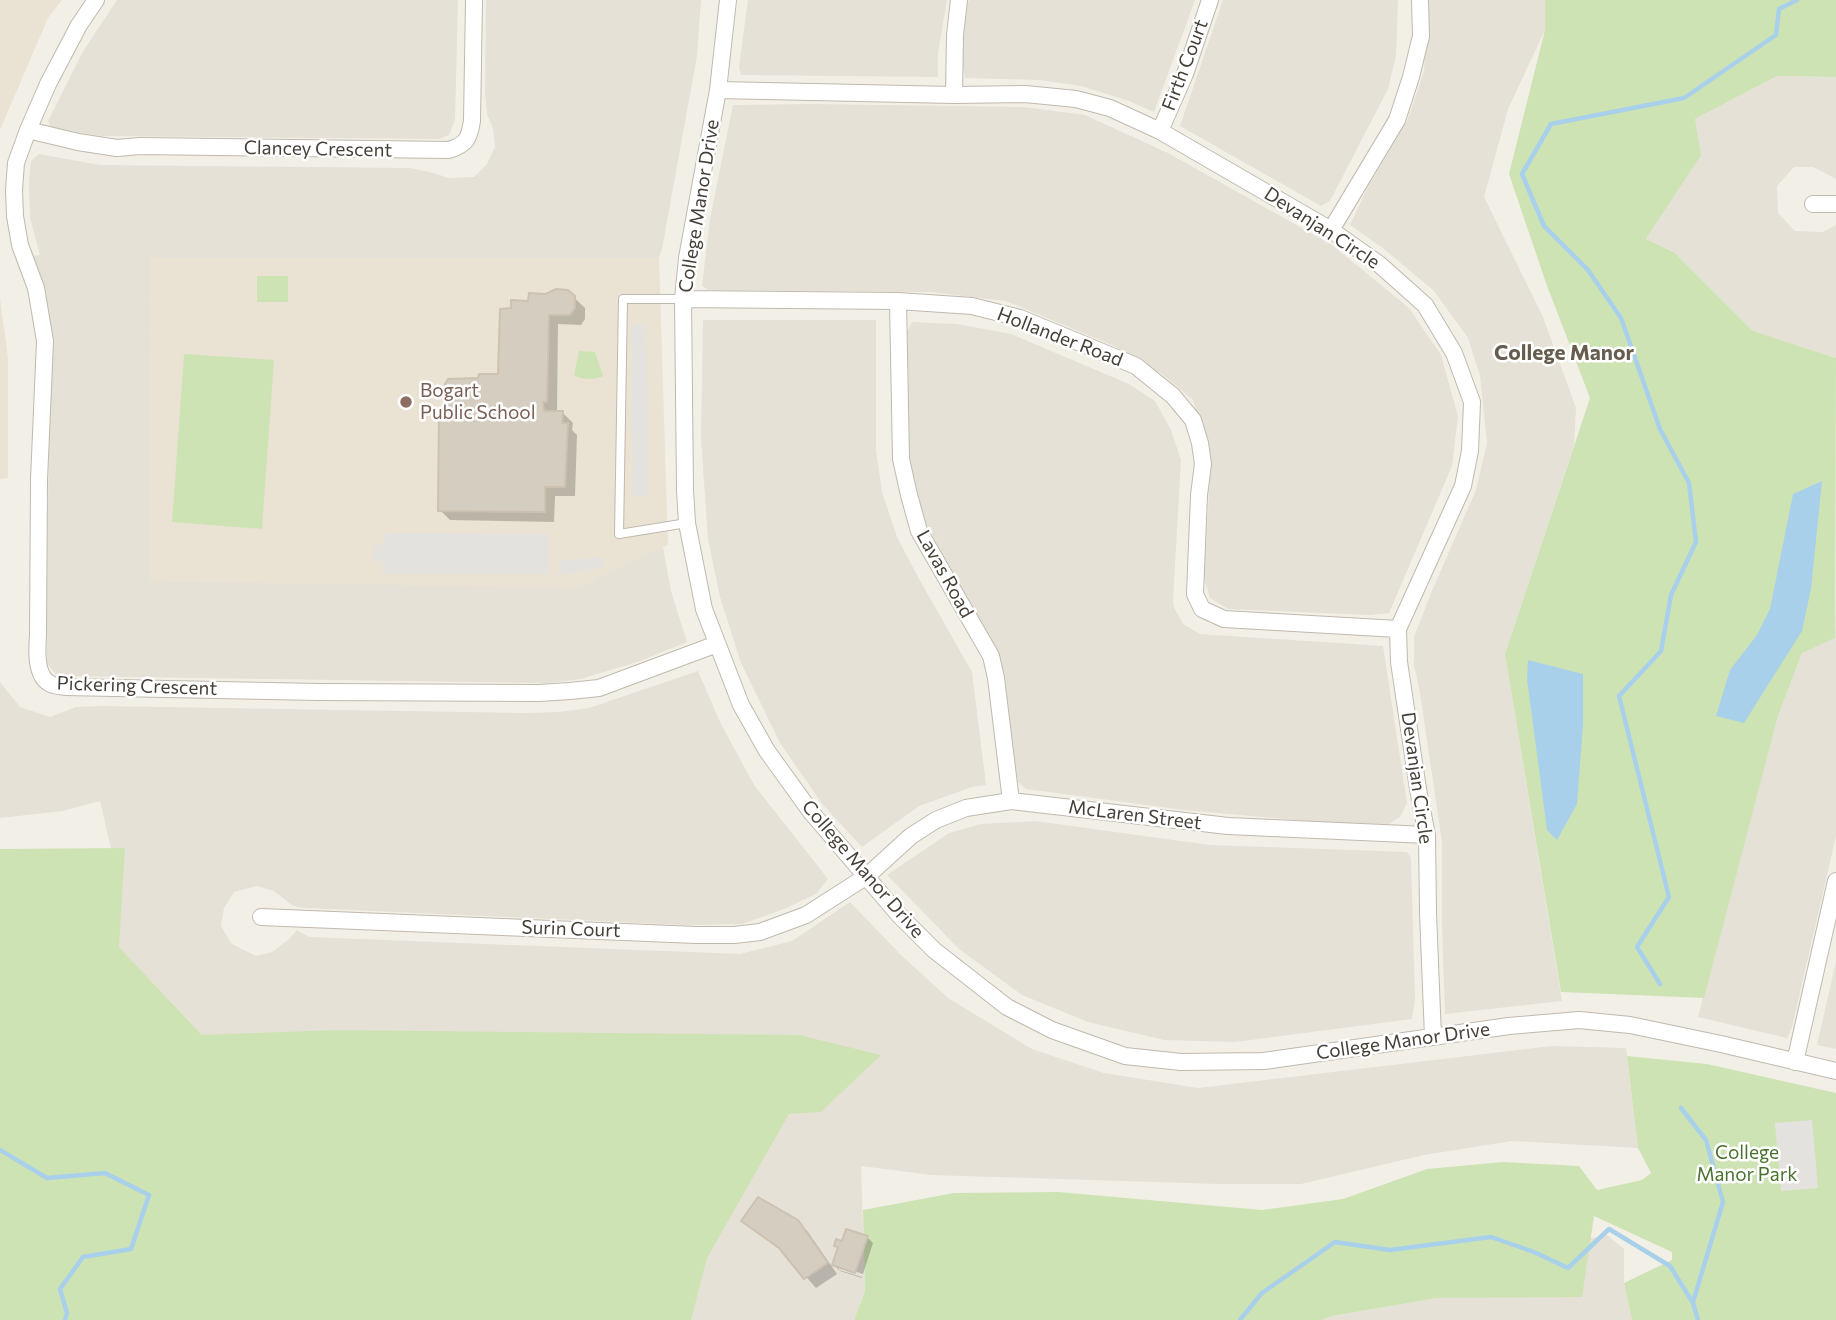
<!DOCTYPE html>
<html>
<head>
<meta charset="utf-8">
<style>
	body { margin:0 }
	canvas { display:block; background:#f2efe7 }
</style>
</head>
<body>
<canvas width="1836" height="1320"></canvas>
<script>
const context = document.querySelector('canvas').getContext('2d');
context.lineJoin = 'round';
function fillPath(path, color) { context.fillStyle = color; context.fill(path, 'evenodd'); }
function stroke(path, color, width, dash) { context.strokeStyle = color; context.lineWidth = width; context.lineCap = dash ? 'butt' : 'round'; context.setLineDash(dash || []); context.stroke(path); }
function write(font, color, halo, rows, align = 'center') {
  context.font = font + ' Commissioner,sans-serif'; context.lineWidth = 5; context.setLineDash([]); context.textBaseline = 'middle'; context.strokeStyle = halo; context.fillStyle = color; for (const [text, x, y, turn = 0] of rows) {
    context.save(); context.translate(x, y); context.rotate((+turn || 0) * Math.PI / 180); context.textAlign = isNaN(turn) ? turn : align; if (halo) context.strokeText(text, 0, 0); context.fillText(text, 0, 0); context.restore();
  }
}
const residential = new Path2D(`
	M117,0H458L455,120L449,135L439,139L103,136L52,129L48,121L82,53Z
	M486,0H701L697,56L662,249L659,258L150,259L576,588L663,547L671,591L687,642L640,661L581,679L548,683L57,676L47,663L46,604L51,347L47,304L32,256L40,255L30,218L29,182L31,161L39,154L100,165L410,168L434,173L448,178L474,177L487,164L495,147L493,128L487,114L485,93Z
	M748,0H947L938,53V77L741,75L739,67Z
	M969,0H1195L1154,112L1129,101L1081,86L1039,80L965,78L962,59L963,21Z
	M1223,0H1398L1396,56L1388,89L1330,201L1321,206L1180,126Z
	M1428,0H1545V30L1508,109L1484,197L1543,317L1576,408L1574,445L1505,654L1562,1001L1445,1014L1442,926V842L1420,693L1414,665V637L1431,593L1476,490L1487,443L1480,376L1468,338L1434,291L1384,249L1350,225L1367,189L1407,121L1424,72Z
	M1777,76L1836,77V179L1813,167H1794L1777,186L1778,213L1795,231L1823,232L1836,225V358L1753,331L1675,253L1646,239L1696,162L1695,119Z
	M811,104L1023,107L1085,115L1168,153L1332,245L1409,308L1441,355L1458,416L1452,466L1389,613L1370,615L1228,609L1210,598L1204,578L1211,460L1193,400L1162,374L1114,346L1006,301L931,292L709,290L702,286L710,219L733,105Z
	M703,320H876V450L882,492L897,537L918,577L972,672L986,785L972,787L919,806L862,847L823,805L780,743L741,663L720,597L708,539L701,439Z
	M912,322L957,324L1011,334L1129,384L1155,401L1171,430L1181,460L1173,600L1174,607L1183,624L1200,634L1383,646L1407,803L1400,817L1389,824L1318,822L1184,810L1026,789L1018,782L1001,668L966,598L921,514L906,445L907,332Z
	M1836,596V836L1792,1027L1787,1038L1698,1017L1778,716L1802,652L1835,638Z
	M698,671L720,722L754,785L828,879L816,894L784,909L742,924L687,925L305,908L293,906L274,891L257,886L234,892L224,908L221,926L232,944L256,956L272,952L288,940L297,930L309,937L740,954L792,941L850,902L901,955L948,998L1032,1049L1104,1073L1198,1088L1552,1046L1626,1048L1638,1148L1512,1141L1424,1155L1301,1184H1220L931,1175L861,1166L865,1291L854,1320H414L202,1035L119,947L111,849L100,801L63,811L0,818V682L20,707L50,717L76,707L102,706L525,713L559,712L589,708Z
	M1035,821L1210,845L1407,852L1411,858L1415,1000L1412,1019L1235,1042L1164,1040L1088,1022L1022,995L959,949L887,875L949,833L981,824Z
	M1836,962V1049L1817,1045Z
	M1607,1235L1624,1249V1283L1632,1320H1321L1332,1316L1437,1298L1587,1239Z`);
const education = new Path2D(`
	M0,0H62L48,18L0,130Z
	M150,258H659L668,545L576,588L149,581Z
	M0,298L8,358V478L0,479Z`);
const green = new Path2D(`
	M1545,0H1836V77L1777,76L1695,119L1701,155L1646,239L1675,253L1753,331L1836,358L1835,638L1802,653L1778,716L1704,998L1561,992L1505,654L1590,398L1546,283L1509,174L1545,30Z
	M257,276H288V302H257Z
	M579,351L595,352L603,376C595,380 581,380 574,375Z
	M184,354L274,360L262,529L172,522Z
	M125,848L119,947L202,1035L335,1030L799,1035L881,1055L821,1112L789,1114L707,1258L691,1320H0V849Z
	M1627,1056L1707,1064L1836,1093V1320H1632L1624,1283L1672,1260V1252L1594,1216L1582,1297L1437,1298L1332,1316L1321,1320H854L865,1291L863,1210L954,1193L1058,1192L1262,1210L1343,1199L1427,1169L1503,1162L1579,1166L1597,1190L1642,1180L1651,1173L1638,1148Z`);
const parking = new Path2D(`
	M646,324L648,496H633L631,325Z
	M385,533L549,534V574H383V562H373V545H384Z
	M603,557L602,568L559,575V561Z
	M1812,1120L1818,1188L1781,1191L1775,1123Z`);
const water = new Path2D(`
	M1822,481L1811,589L1802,631L1744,723L1716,716L1730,670L1757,635L1770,609L1793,494Z
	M1528,660L1583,674V725L1577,804L1557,840L1547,830L1527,679Z`);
const shadow = new Path2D(`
	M567,291L585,308V319L581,325L558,324L557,413H563L573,423L572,430L577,435L575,496H555L554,522L450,520L440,510L445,414L480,380L499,376L529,303L546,296Z
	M744,1220L797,1221L808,1232L837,1274L816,1288L786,1254L754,1230Z
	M867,1237L873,1243L863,1274L839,1266V1270L862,1277V1278L840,1271L834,1265L839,1248L836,1245Z`);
const stream = new Path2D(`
	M1660,984L1637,947L1669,897L1619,696L1661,651L1671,595L1696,542L1689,483L1660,429L1621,318L1588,270L1544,226L1522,174L1551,124L1684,98L1776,35L1779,9L1797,0
	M1681,1108L1706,1140L1723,1202L1693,1302
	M0,1150L47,1178L105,1173L149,1195L131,1249L83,1257L60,1289L67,1313L65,1320
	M1240,1320L1262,1293L1335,1242L1390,1250L1491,1237L1534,1252L1568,1268L1609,1229L1670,1266L1693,1303L1698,1320`);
const building = new Path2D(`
	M556,289L568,290L575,296V308L570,315H549L547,402H543L544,411H563L562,423H568L565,487H545V512L438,511L439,412H443L445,384L448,379L478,378L479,374H498L500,309L511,308V300L528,301L529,293L546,294Z
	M758,1197L798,1220L828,1263L804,1279L779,1248L741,1221Z
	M846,1229L868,1236L855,1273L832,1265L838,1247L834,1246L836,1239L842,1241Z`);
const service = new Path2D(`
	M683,299H623L619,534L687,523`);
const minor = new Path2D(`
	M96,0L79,25L48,84L28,130L16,163L14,190L15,216L20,245L36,288L45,341L39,480L38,635C37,648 35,675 49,683C53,686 61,686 65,687L319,692L539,693L570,691L599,688L717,644
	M728,0L718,90L687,258L683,299L685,490L687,523L704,609L741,705L767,751L811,812L899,915L934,950L1007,1007L1052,1030L1125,1056L1181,1062L1264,1061L1509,1026L1579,1020L1630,1025L1721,1044L1836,1071
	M718,90L954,95L1025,94L1076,99L1110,108L1160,131L1331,230L1379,264L1425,305L1454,353L1472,402L1470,451L1463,486L1398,629L1399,662L1418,789L1427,835L1428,913L1433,1037
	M954,95L955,35L959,0
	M28,130L78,142L117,148L140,146L449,150C467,144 469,139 472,121L474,0
	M1160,131L1185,74L1210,0
	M1813,204H1836
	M1331,230L1397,120L1411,77L1421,36L1420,0
	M683,299L898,301L972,306L1020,318L1136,366L1173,396L1193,420L1200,443L1203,464L1199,495L1195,594L1202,609L1224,619L1398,629
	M898,301L901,459L909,495L919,531L991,656L996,678L1011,801
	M261,917L696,935H734L760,932L806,915L867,876L911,836L936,820L966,808L1011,801L1228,826L1427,835
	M1795,1062L1836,881`);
const markers = [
	[406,402,7,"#8d6e63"]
];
const streetNames = [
	["Firth Court",1185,65,-69],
	["Clancey Crescent",318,149,1],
	["College Manor Drive",699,206,-81],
	["Devanjan Circle",1322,228,33],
	["Hollander Road",1060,337,21],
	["Lavas Road",945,574,61],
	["Pickering Crescent",137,686,2],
	["Devanjan Circle",1417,778,82],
	["McLaren Street",1135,815,7],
	["College Manor Drive",863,869,49],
	["Surin Court",571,929,2],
	["College Manor Drive",1403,1041,-8]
];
const educationNames = [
	["Bogart",420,391],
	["Public School",420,413]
];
const parkNames = [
	["College",1747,1153],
	["Manor Park",1747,1175]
];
const neighbourhoodNames = [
	["College Manor",1564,353]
];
fillPath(residential, '#e6e1d6');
fillPath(education, '#eae3d3');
fillPath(green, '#cee3b4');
fillPath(parking, '#e4e2df');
fillPath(water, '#a9d0ea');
fillPath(shadow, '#0003');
stroke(stream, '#a9d0ea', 4.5);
fillPath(building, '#d6cdc1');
stroke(building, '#cdc2b2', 2);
stroke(service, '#c0b9ae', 10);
stroke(minor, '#c0b9ae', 18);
stroke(service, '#fff', 8);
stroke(minor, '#fff', 16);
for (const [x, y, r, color] of markers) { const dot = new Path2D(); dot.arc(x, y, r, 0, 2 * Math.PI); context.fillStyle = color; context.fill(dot); stroke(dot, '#fff', 2.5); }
write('19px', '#453f37', '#fff', streetNames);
write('19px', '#785e54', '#fff', educationNames, 'left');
write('19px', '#49712f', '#fff', parkNames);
write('bold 21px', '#665d4f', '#fff', neighbourhoodNames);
</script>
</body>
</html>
